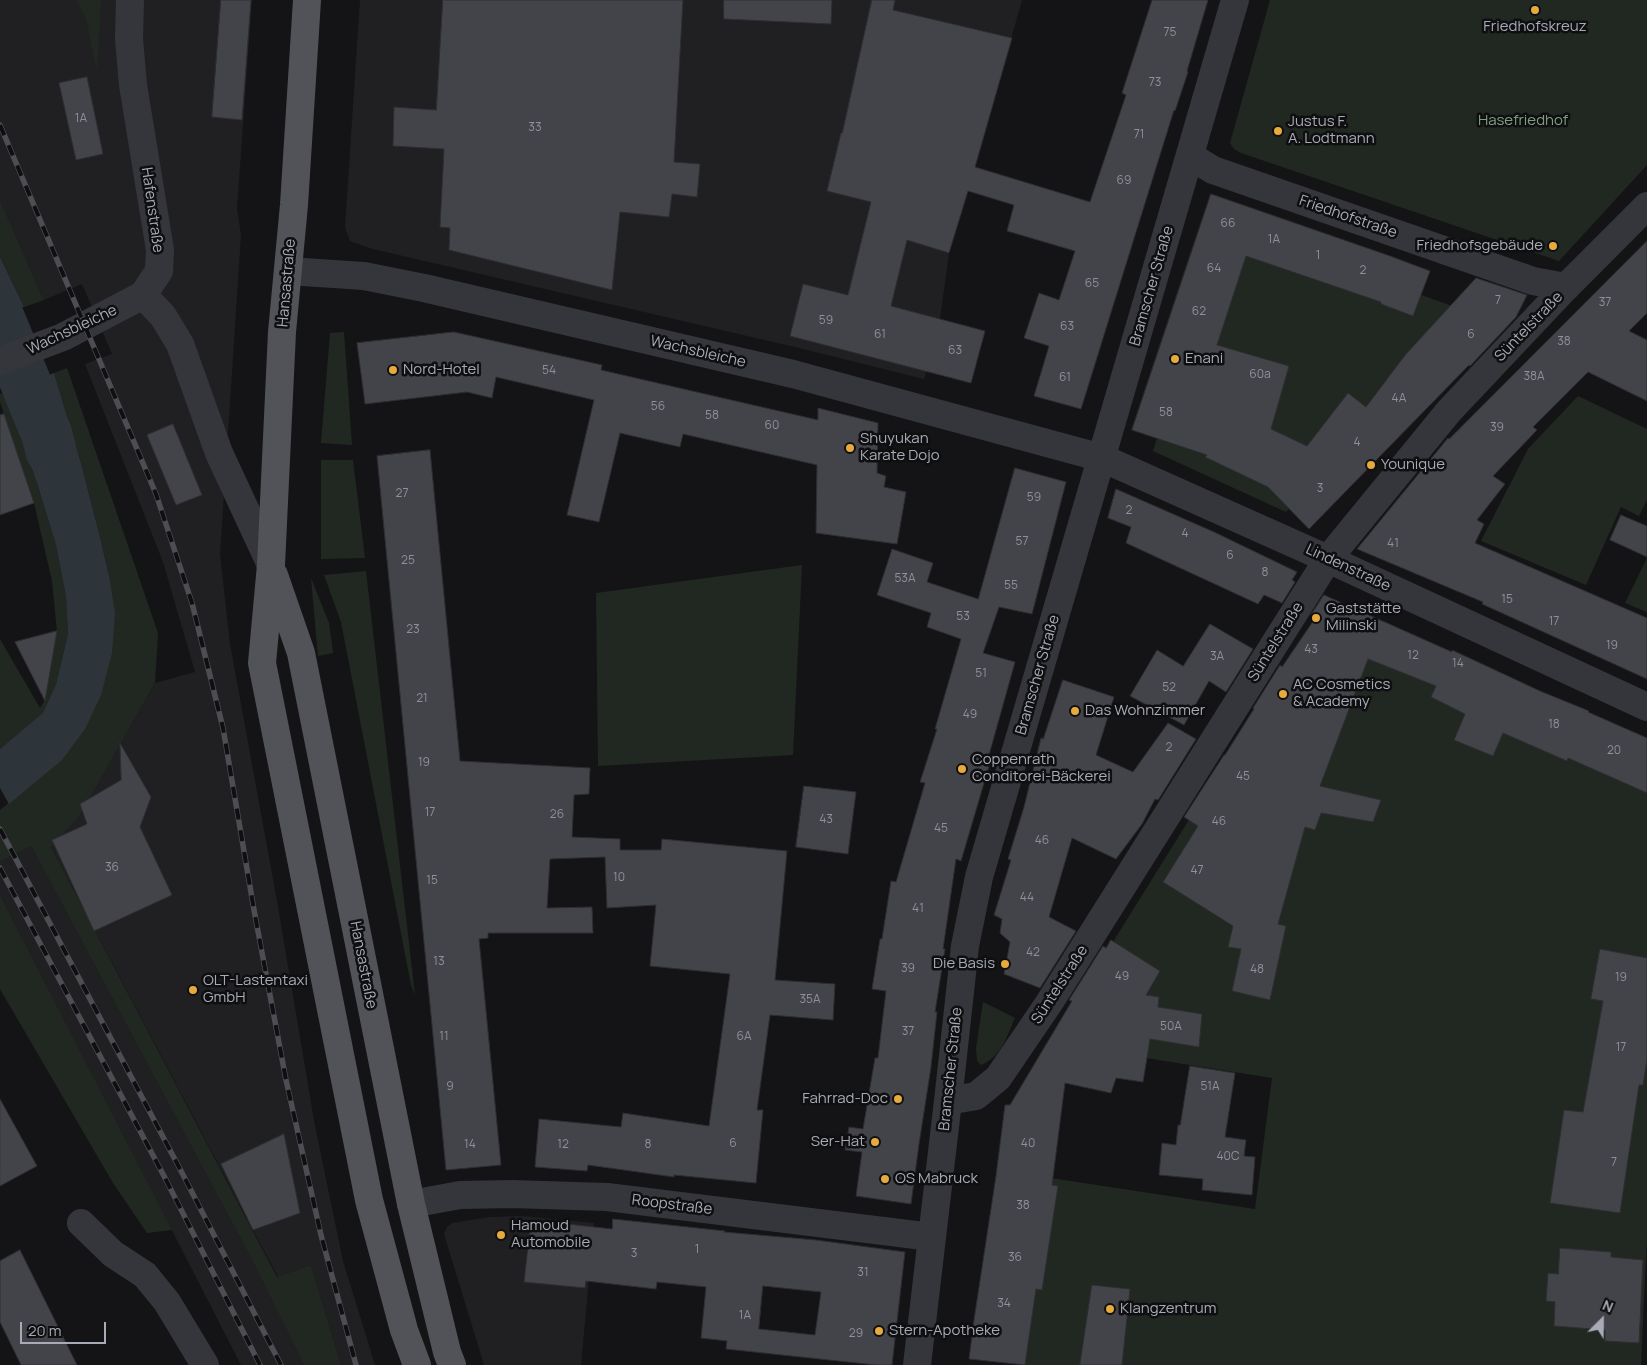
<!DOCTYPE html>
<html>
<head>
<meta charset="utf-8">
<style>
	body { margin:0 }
	#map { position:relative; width:1647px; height:1365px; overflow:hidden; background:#141416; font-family:Manrope,sans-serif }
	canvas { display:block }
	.north { position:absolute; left:1577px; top:1295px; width:50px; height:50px; -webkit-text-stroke:4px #0f0f11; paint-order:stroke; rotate:23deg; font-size:14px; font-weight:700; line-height:20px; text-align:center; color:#a7abb5 }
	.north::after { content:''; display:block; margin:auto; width:18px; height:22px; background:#a7abb5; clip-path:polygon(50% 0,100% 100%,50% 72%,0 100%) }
	.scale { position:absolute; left:20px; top:1322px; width:86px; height:22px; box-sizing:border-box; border:2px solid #a7abb5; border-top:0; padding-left:6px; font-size:15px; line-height:18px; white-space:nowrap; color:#a7abb5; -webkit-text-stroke:4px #0f0f11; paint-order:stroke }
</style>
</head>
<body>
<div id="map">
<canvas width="1647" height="1365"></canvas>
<div class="north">N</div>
<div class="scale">20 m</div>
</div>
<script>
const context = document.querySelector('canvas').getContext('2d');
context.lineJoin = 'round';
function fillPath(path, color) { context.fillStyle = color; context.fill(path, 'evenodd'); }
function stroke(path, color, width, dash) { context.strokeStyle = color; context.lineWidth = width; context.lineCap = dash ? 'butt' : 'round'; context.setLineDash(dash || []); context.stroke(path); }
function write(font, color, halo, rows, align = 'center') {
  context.font = font + ' Manrope,sans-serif'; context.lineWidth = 5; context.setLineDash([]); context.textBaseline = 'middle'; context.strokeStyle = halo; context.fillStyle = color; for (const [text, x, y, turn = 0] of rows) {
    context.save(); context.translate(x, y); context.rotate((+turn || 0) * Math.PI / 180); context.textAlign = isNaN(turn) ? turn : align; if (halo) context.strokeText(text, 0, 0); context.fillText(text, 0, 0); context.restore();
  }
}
const built = new Path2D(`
	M0,0H252L237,208L241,235L220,554L230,644L277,901L315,1126L343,1261L375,1365H341L311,1265L278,1277L51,847L79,817L155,683L195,672L163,562L85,364L112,354L82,284L44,300L0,200Z
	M360,0H1022L975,167L949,253L940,319L924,379L799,348L373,249L350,241L345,227Z
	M31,846L251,1258L304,1365H241L0,895V862Z
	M521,1216L594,1223L581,1365H484L444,1234L447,1227L452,1223L490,1217Z`);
const green = new Path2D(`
	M76,0H101L97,71L86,18Z
	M1270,0H1647V165L1559,261L1241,153L1234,149L1230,143Z
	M0,200L44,300L24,307L0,257Z
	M1223,225L1475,314L1286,512L1153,451Z
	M344,332L352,445L321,443L330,333Z
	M67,368L158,633L155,683L79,817L51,847L277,1277L311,1265L341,1365H304L251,1258L31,846L0,862V810L23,791L21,733L0,749V639L40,708L45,700L57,631L52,581L34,503L3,411L0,402V394L5,392L37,483L56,545L66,597L68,634L56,684L43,713L109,576L101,541L81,463L54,373Z
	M1578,396L1647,429V500L1639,516L1621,507L1586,585L1481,541L1528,449Z
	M321,460H353L365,558L321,559Z
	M1647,558V612L1625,603Z
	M802,565L793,755L598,766L596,593Z
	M366,571L415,995L411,985L341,622L324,575Z
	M311,578L329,623L333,653L318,656Z
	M1356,639L1647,765V1237L1641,1365H1022L1044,1177L1255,1209L1272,1078L1102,1051L1108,950L1192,815Z
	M0,895L172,1230L147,1233L113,1183L0,989Z
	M983,1002L1015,1018C1006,1038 1002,1056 981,1065L977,1061L976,1048Z`);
const water = new Path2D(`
	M0,257L24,307L0,317Z
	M54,373L81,463L101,541L109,576L115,613L112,653L101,695L85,729L62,760L9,804L0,788V749L43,713L56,684L68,634L66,597L56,545L37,483L5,392Z`);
const river = new Path2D(`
	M0,320L47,435L51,451`);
const building = new Path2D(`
	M221,0H251L242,120L212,117Z
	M443,0H683L674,162L700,164L697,197L672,194L669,217L620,212L612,290L449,250L450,228L440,227L444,149L393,146L394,107L436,110Z
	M724,0H832L831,24L724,19Z
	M872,0H895L893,10L1012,38L975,167L1090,202L1126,95L1122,93L1152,0H1208L1187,71L1188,72L1175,111L1174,110L1081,409L1034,396L1049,346L1024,338L1039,293L1059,300L1075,251L1007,231L1014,205L968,191L949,253L907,240L891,306L985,331L971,383L790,336L803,284L848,295L871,202L827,191L841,133H842Z
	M87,77L103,154L76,160L59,83Z
	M1211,194L1390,256L1430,271L1413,316L1381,304V302L1246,256L1217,345L1289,366L1271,429L1307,446L1348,393L1366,407L1406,354L1476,278L1527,295L1516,317L1470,366L1469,365L1309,529L1268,487L1205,457L1207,455L1132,430Z
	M1647,241V313L1629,331L1647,340V401L1588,372L1533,427L1537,430L1493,476L1505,484L1477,520L1484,524L1475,543L1647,618V679L1482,604L1483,602L1357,549L1448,438L1449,439Z
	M454,332L602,365L601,370L818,420V408L878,423L877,473L886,476L884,487L906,492L897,544L816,533L817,465L683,434L680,447L620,433L599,522L567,515L594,400L496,377L492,398L467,392L365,404L357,343Z
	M4,414L34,503L0,515V415Z
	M173,424L202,495L176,505L147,435Z
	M430,450L460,761L590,768L589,794L574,795L572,837L620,839V850H661L662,839L787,851L775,980L835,984L833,1020L770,1015L757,1110H763L756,1183L674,1175V1177L588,1165L587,1171L535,1167L539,1119L621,1127L623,1113L709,1126L730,974L650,966L656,905L607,908L605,857L550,859L547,908L592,907L593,933H488V938L479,939L501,1165L446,1170L377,456Z
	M1015,468L1066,482L1032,614L999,607L983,653L1015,662L989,755L992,756L961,861L956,859L943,949H945L935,1012H937L931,1067L919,1144L911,1204L856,1196L862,1152L845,1150L849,1127L863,1129L875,1058H878L886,991L872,989L880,939H882L891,881L896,882L925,783L920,782L937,729H935L961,639L927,627L931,613L877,595L892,549L933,563L927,582L978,599Z
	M1116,489L1214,532L1297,572L1292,580L1295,582L1282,603L1264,595L1258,604L1126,543L1131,527L1108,518Z
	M1621,515L1647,526V557L1610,540Z
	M1324,595L1452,652V650L1540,691L1589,711L1588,712L1647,738V793L1568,758L1567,761L1503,733L1493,756L1454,740L1465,714L1431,697L1436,686L1368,659L1320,786L1381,800L1373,822L1321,813L1315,830L1305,827L1278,924L1286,926L1270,1000L1232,991L1241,949L1228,947L1233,926L1163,882L1198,826L1184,817L1224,755H1225L1254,709L1253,708L1280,665L1282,667L1316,617L1311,615Z
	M1210,624L1253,649L1226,692L1209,681L1184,725L1130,696L1157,650L1183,666Z
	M57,631L45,701L15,642Z
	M1063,680L1114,697L1096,755L1133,772L1168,723L1196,739L1158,800L1155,799L1142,824L1116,859L1072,838L1049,917L1076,931L1040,988L1004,974L1010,942L1000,933L1002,919L994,915L1011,860L1008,859L1024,807L1041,738L1043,739Z
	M120,743L151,797L140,827L172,895L94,931L52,840L87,824L80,804L121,780Z
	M804,786L856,792L848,854L796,847Z
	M1111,940L1160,971L1146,995L1159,997L1158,1007L1202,1014L1199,1047L1150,1039L1143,1082L1116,1078L1111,1093L1065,1083L1052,1185L1058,1186L1042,1290L1036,1289L1025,1365L969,1359L974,1320L996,1176L1005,1105H1010L1072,1001L1069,1000L1103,946L1106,948Z
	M1600,949L1647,958V1060L1643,1085H1639L1620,1213L1550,1203L1564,1110L1583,1112L1603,1001L1591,999Z
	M1190,1066L1235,1073L1225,1137L1246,1140L1244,1156L1255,1157L1252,1195L1202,1190L1203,1179L1159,1175L1162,1143L1176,1145L1178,1125H1180Z
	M0,1099L37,1166L0,1186Z
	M284,1134L300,1213L253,1230L221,1164Z
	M613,1219L725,1231L724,1232L816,1240L905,1252L892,1365H876L726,1349L727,1341L701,1338L706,1287L657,1282L656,1289L586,1281L585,1288L524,1282L531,1220L612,1229ZM763,1286L821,1292L815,1335L759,1329Z
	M1560,1248L1611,1252V1257L1643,1260L1639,1343L1605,1341V1330L1554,1326L1555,1302L1546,1301L1548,1273L1558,1274Z
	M20,1250L77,1365H21L0,1322V1261Z
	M1092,1285L1130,1289L1122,1365H1080Z`);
const minor = new Path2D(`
	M1190,156L1213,170L1533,281L1566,287
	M288,271L364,276L424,288L793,374L1102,458L1328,559L1647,707
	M143,295L163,316L180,344L219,453L271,565
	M0,361L63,337L143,295L159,271L160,250L133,85L129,39L130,0
	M948,1101L965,946L979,877L1235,0
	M411,1204L460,1195L512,1194L607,1197L932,1237
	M81,1223L113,1254L145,1275L167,1302L205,1365`);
const tertiary = new Path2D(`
	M917,1365L948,1101L976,1096L998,1078L1049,1003L1328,559L1449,411L1566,287L1647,206`);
const primary = new Path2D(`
	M307,0L294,205L282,332L271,565L262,663L369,1200L404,1330L417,1365
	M274,575L301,653L411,1204L447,1352L452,1365`);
const rail = new Path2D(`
	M0,125L156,494L192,603L223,728L254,910L286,1080L321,1235L356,1365
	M0,829L180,1169L281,1365
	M0,868L164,1176L260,1365`);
const markers = [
	[1535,10,5,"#e6ab3c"],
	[1278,131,5,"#e6ab3c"],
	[1553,246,5,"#e6ab3c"],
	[1175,359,5,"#e6ab3c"],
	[393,370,5,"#e6ab3c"],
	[850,448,5,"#e6ab3c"],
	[1371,465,5,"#e6ab3c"],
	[1316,618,5,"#e6ab3c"],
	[1283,694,5,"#e6ab3c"],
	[1075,711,5,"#e6ab3c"],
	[962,769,5,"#e6ab3c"],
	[1005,964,5,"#e6ab3c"],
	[193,990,5,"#e6ab3c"],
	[898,1099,5,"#e6ab3c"],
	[875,1142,5,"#e6ab3c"],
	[885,1179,5,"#e6ab3c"],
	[501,1235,5,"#e6ab3c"],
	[1110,1309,5,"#e6ab3c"],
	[879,1331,5,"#e6ab3c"]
];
const numberNames = [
	["75",1170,33],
	["73",1155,83],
	["1A",81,119],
	["33",535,128],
	["71",1139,135],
	["69",1124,181],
	["66",1228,224],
	["1A",1274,240],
	["1",1318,256],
	["64",1214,269],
	["2",1363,271],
	["65",1092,284],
	["7",1498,301],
	["37",1605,303],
	["62",1199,312],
	["59",826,321],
	["63",1067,327],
	["61",880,335],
	["6",1471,335],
	["38",1564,342],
	["63",955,351],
	["54",549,371],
	["60a",1260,375],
	["38A",1534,377],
	["61",1065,378],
	["4A",1399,399],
	["56",658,407],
	["58",1166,413],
	["58",712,416],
	["60",772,426],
	["39",1497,428],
	["4",1357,443],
	["3",1320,489],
	["27",402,494],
	["59",1034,498],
	["2",1129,511],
	["4",1185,534],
	["57",1022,542],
	["41",1393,544],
	["6",1230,556],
	["25",408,561],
	["8",1265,573],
	["53A",905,579],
	["55",1011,586],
	["15",1507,600],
	["53",963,617],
	["17",1554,622],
	["23",413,630],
	["19",1612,646],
	["43",1311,650],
	["12",1413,656],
	["3A",1217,657],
	["14",1458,664],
	["51",981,674],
	["52",1169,688],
	["21",422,699],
	["49",970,715],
	["18",1554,725],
	["2",1169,748],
	["20",1614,751],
	["19",424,763],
	["45",1243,777],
	["17",430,813],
	["26",557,815],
	["43",826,820],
	["46",1219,822],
	["45",941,829],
	["46",1042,841],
	["36",112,868],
	["47",1197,871],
	["10",619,878],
	["15",432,881],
	["44",1027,898],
	["41",918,909],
	["42",1033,953],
	["13",439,962],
	["39",908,969],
	["48",1257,970],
	["49",1122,977],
	["19",1621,978],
	["35A",810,1000],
	["50A",1171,1027],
	["37",908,1032],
	["11",444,1037],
	["6A",744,1037],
	["17",1621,1048],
	["9",450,1087],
	["51A",1210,1087],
	["6",733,1144],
	["40",1028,1144],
	["14",470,1145],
	["12",563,1145],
	["8",648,1145],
	["40C",1228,1157],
	["7",1614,1163],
	["38",1023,1206],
	["1",697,1250],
	["3",634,1254],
	["36",1015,1258],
	["31",863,1273],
	["34",1004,1304],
	["1A",745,1316],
	["29",856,1334]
];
const poiNames = [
	["Friedhofskreuz",1535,27,"center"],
	["Justus F.",1288,122],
	["A. Lodtmann",1288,139],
	["Friedhofsgebäude",1543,246,"right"],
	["Enani",1185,359],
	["Nord-Hotel",403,370],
	["Shuyukan",860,439],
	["Karate Dojo",860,456],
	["Younique",1381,465],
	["Gaststätte",1326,609],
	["Milinski",1326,626],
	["AC Cosmetics",1293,685],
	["& Academy",1293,702],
	["Das Wohnzimmer",1085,711],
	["Coppenrath",972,760],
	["Conditorei-Bäckerei",972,777],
	["Die Basis",995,964,"right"],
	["OLT-Lastentaxi",203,981],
	["GmbH",203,998],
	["Fahrrad-Doc",888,1099,"right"],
	["Ser-Hat",865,1142,"right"],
	["OS Mabruck",895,1179],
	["Hamoud",511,1226],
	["Automobile",511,1243],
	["Klangzentrum",1120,1309],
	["Stern-Apotheke",889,1331]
];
const parkNames = [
	["Hasefriedhof",1523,121]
];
const streetNames = [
	["Hafenstraße",152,210,82],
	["Friedhofstraße",1348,217,19],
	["Hansastraße",287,283,-85],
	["Bramscher Straße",1152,286,-74],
	["Süntelstraße",1529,327,-46],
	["Wachsbleiche",72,330,-25],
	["Wachsbleiche",698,352,13],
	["Lindenstraße",1348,568,25],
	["Süntelstraße",1276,642,-58],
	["Bramscher Straße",1038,675,-74],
	["Hansastraße",363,965,79],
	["Süntelstraße",1060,985,-57],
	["Bramscher Straße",951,1069,-84],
	["Roopstraße",672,1205,7]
];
fillPath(built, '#202023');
fillPath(green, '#212821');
fillPath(water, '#2d353b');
stroke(river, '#2d353b', 51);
fillPath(building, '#434449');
stroke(building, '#2e2e32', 1);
stroke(minor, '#35363b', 28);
stroke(tertiary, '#35363b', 28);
stroke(primary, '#525359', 28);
stroke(rail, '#4d4e53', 5.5);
stroke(rail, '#0f0f11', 4, [11]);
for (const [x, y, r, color] of markers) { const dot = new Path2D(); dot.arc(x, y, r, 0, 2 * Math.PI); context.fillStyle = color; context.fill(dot); stroke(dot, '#0f0f11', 2); }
write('12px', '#8e919a', null, numberNames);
write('15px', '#a7abb5', '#0f0f11', poiNames, 'left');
write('15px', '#7f9f80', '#0f0f11', parkNames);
write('15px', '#a7abb5', '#0f0f11', streetNames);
</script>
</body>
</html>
